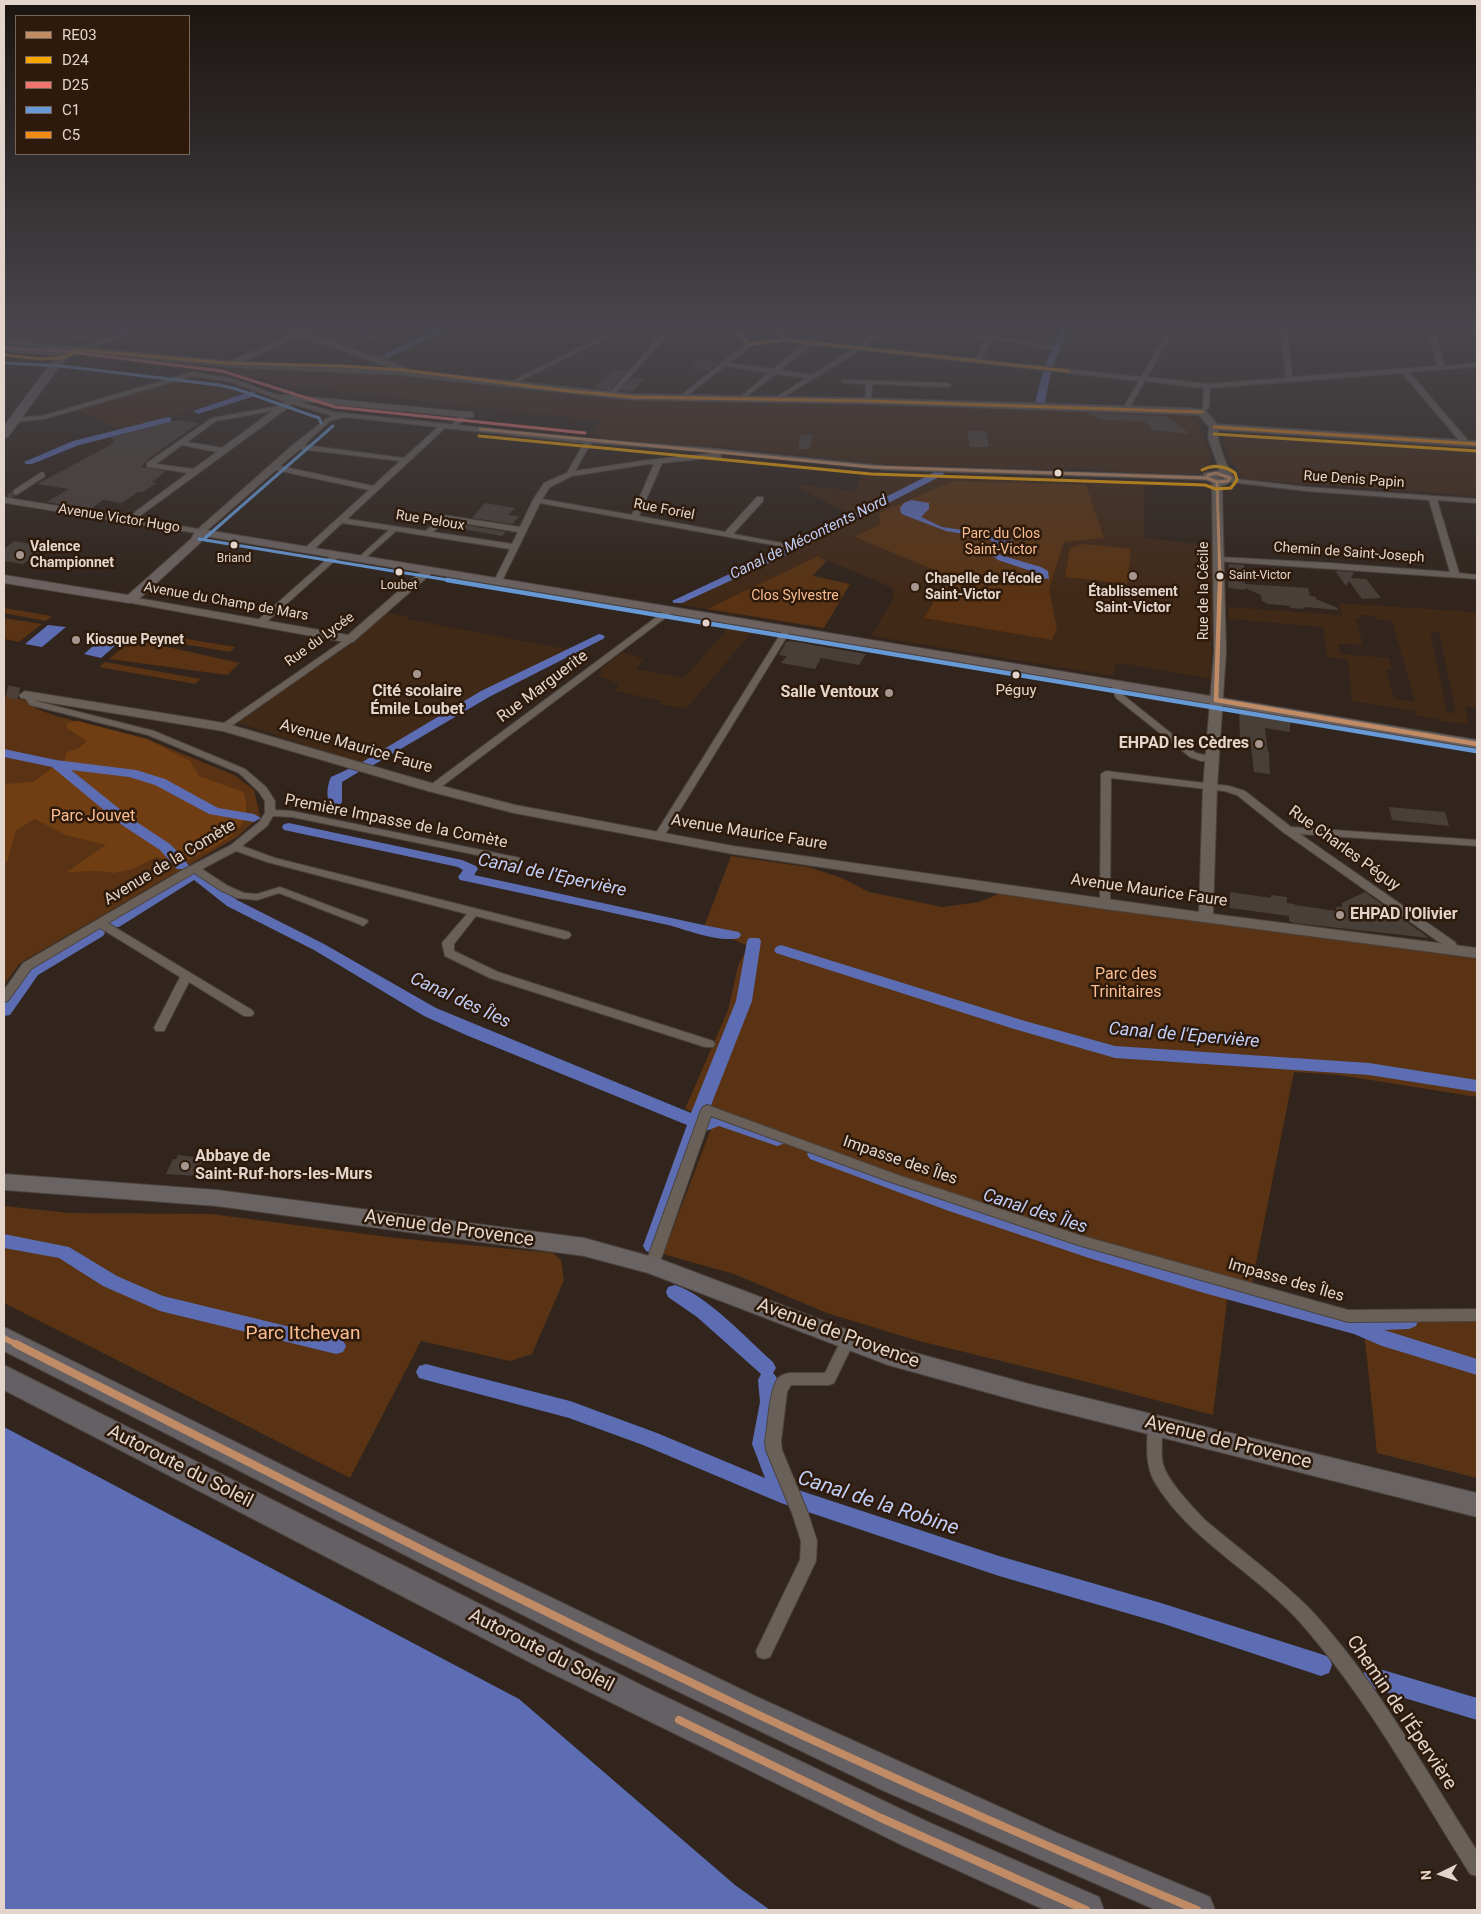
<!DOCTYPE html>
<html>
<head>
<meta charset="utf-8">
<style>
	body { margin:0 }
	#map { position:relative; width:1481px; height:1914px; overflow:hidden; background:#31251d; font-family:Roboto,sans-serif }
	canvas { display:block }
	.frame { position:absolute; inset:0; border:5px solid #e3d5cc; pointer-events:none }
	.legend { position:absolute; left:15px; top:15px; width:175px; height:140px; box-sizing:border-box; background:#2e1a0b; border:1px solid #766558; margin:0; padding:6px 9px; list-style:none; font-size:15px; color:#e3d5cc }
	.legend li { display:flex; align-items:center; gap:10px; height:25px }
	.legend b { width:25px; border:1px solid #766558 }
	.north { position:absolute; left:1416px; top:1849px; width:50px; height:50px; -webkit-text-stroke:4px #2e1a0b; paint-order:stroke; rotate:266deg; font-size:14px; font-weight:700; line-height:20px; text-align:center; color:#e3d5cc }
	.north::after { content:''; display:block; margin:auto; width:18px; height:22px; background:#e3d5cc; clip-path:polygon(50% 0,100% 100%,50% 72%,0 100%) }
</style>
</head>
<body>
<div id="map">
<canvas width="1481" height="1914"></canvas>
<div class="frame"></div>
<ul class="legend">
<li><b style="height:6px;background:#c18c65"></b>RE03</li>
<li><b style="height:6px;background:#f7a600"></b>D24</li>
<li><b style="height:6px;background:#f07470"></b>D25</li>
<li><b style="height:6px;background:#6699d6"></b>C1</li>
<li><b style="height:6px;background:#f18a14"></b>C5</li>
</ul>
<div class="north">N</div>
</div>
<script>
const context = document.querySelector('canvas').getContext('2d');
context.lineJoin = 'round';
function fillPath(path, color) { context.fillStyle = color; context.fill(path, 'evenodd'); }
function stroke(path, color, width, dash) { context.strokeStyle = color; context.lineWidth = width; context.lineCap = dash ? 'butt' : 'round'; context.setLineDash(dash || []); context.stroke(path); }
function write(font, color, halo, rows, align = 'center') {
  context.font = font + ' Roboto,sans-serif'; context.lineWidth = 5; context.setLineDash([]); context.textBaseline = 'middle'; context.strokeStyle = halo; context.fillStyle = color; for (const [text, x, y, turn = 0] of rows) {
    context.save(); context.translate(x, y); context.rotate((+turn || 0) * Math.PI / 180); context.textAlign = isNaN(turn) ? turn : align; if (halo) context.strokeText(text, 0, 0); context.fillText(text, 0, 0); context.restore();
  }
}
const built = new Path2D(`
	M1175,329H1284L1286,346L1209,335Z
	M89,354L346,369L608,397L1154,412L1187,415L1196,420L1210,451L1211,465L1196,474L1170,475L1084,469L909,467L712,446L599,440L600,437L593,432L600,421L299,387L276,384L277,382H273L265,383L267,380L253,379L249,382L237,378L191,370L83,358Z
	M191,377L221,382L244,395L122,430L77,410Z
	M1221,433L1477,447V496L1244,479L1228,455Z
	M864,471L948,478L1112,481L1145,485L1144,538L1213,546L1211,679L1121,663H1116L1113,676L871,636L893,599V588L818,556L707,609L676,604L856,517L797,487L800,485L855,491ZM954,481L1086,485L1104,538L1064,542L1049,589L1057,628L924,618L943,587L948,581L955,578L856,537Z
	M1339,603L1475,612L1477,618V708L1465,707L1469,724L1440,721L1439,719L1416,716L1415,711L1352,701L1348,659L1327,657L1323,627L1229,619L1228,607L1342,615ZM1360,615L1376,616L1377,620L1392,621L1415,701L1394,699L1386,670H1392L1389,658L1340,654L1338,644L1363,645L1356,618H1360ZM1430,631L1439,632L1456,713L1447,712Z
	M387,613L409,617L407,619L571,650L445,717L363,764L236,722L352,643Z
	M728,628L752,632L686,709L660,704L663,701L614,691L620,684L598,676L603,672L599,670L623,652L643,659L636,669L684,678Z`);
const green = new Path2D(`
	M454,329H533L502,343Z
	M954,481L1086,485L1104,538L1064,542L1049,589L1057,628L1052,640L924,618C933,604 940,586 954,578L855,537L880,524L879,513Z
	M1084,544L1131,549L1127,584L1065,577L1070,548Z
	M818,556L826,561L813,576L850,584L824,628L707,609Z
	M4,608L52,616L46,621L4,613Z
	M4,618L42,624L19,642L4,639Z
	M141,631L235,647L230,652L136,636Z
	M132,639L240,663L227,675L109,659Z
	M105,662L201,679L195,684L99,667Z
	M4,696L24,700L37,709L56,716L147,739L234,775L254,790L260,816L237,837L20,963L4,985Z
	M731,856L808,867L842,878L869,892L943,907L979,902L1001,893L1477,959V1097L1339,1075L1294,1072L1249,1298L1228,1293L1213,1415L1083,1381L915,1340L827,1313L734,1274L663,1254L714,1121L685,1109L728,1010L738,966L748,946L704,927Z
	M4,1206L70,1213L211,1214L396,1238L553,1253L561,1260L564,1280L532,1354L510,1361L421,1341L350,1478L4,1303Z
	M1477,1310V1478L1377,1453L1363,1322Z`);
const forest = new Path2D(`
	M78,721L147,739L190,761L199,776L243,792C260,833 209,848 180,864L156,857L133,869L113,873L99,871L67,872L106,845L66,835L35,819L16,830L7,862H4V784L33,782L65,759L67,752L78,749L87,741L67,728V723Z`);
const water = new Path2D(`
	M911,500L929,503V509L921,517L942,527L991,534L1012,540L1014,543L1001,544L997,554L1041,567L1048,571L1049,579L1039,578L1031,571L998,560L988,552L993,542L987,538L946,531L904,515L901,513L900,508L904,503Z
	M48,625L66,627L42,647L25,644Z
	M107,634L124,638L101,658L84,654Z
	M4,1427L519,1699L735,1885L770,1910H4Z`);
const canal = new Path2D(`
	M437,329H448L388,358L381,356Z
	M1061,329H1069L1053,366L1049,369L1046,368L1045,366Z
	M1047,368L1051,371L1045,403L1040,406L1035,403L1043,371Z
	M252,391L255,392V396L198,414L193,411Z
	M168,417L171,418V422L79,445L32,464H26L24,462L73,441Z
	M939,470L944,473L943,475L797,550L682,603H674L672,601L789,546Z
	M599,634L603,635L605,637L603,639L489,697L370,767L365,768L359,764L481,691Z
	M4,749L56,760L136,770L165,779L218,808L254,814L261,818L254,822L209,814L155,785L129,777L71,770L132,819L170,844L182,856L189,866L187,869H177L160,850L122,825L52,767L4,757Z
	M355,766L362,770L342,782V802L340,805H330C326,797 327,785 331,777Z
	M289,823L462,860L476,866L478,869L474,875L708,926L739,932L741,935L739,938C720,943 687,930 668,925C601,910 533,896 465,881L460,880L458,877L463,870L458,867L284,830L282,827L284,824Z
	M196,871L201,872L237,900L324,944L436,1008L691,1113L736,1001L747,941L749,938H759L761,941L752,1001L706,1118L719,1114L783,1136L785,1140L783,1144L777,1146L719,1126L706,1131L702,1130L661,1246L658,1251L652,1253L646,1251L643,1246L687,1125L466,1035L424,1016L314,950L227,906L194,880L119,927H109L107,924L109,921L182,877L190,876L191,872Z
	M98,928L103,930L105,933L103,936L38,975L10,1015L4,1016V1000L28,967Z
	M781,945L1025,1021L1115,1046L1369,1063L1477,1080V1092L1369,1075L1115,1058L1014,1029L776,953L774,950L776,947Z
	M816,1148L1004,1216L1204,1278L1358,1319L1391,1313H1409L1416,1316L1418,1321L1416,1326L1409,1329L1384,1330L1477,1359V1375L1382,1346L1354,1334L1204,1293L1089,1258L946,1210L810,1159L807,1154L810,1149Z
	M4,1234L69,1247L117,1276L163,1296L336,1338L343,1340L346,1346L343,1352L336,1354L160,1311L103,1286L59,1258L4,1248Z
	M675,1285C707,1295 747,1339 773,1362L776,1368L773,1373C789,1388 773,1424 772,1442C772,1453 784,1476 789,1487L999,1556L1161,1603L1321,1654L1329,1657L1332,1665L1329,1673L1321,1676L1161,1623L999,1576L781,1503L643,1445L569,1418L426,1380L419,1378L416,1372L419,1366L426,1364L570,1401L657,1433L765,1478L752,1444L760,1402L758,1380L761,1374L697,1317L668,1297L666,1292L668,1287Z
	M1373,1667L1477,1698V1720L1365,1686L1362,1678L1365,1670Z`);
const building = new Path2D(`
	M10,329H115L90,341L80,338L68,344L4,336V332Z
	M334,329H349L378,338L353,347L320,335Z
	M703,358L717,364L708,371L691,368Z
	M614,369L627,370L610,390L595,388Z
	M632,377L644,379L632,392L620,390Z
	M1085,413L1166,416L1190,434L1152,430L1149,425L1143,421L1104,420Z
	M177,420L199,423L148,459L141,467L166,471L152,482L157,483L143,492H138L122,503L103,500L91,509L47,502L69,489L37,484L107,447L114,442L112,437Z
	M967,431H986L989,447H970Z
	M801,435H813L809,449H798Z
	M485,503L515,508L508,515L519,516L513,524L472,518Z
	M465,525L506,532L502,536L462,529Z
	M14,541L47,547L23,564L4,561V549Z
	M1229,564L1244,565L1245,584L1308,588L1310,596L1316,597V599L1338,608L1337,610L1305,607L1303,609L1290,608V606L1268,604L1262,601L1261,595L1245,588V590L1228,588Z
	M1335,571L1354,572L1351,578L1366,579L1381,598L1362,599L1349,581L1346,586Z
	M791,641L819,646L866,654L859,665L821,658L815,669L781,663L787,656L779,655L786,642Z
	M1239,710L1290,719V732L1265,728L1268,752H1269L1270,774L1254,772L1250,737H1240Z
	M1389,807L1445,812L1449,826L1392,820Z
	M1230,892L1271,898V895L1287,897V903L1294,904L1295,905L1336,911V907H1342V903L1365,892L1429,938L1294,923L1289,921V916L1230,908Z
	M178,1155L204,1158L195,1176L166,1174L173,1159H176Z`);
const pedestrianTunnel = new Path2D(`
	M8,497L16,492`);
const tertiaryTunnel = new Path2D(`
	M7,691L25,695`);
const pedestrian = new Path2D(`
	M4,341L80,350
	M283,397L471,415
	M456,424L464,415
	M16,492L42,475
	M4,500L134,521`);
const minor = new Path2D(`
	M275,329C306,329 336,344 364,353C380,359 401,363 414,373L409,374L299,336Z
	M617,329H625L511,385L506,384Z
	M666,329H673L612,397H608V395Z
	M731,329H738L751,342L781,339L775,329H781L787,338L808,341L822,329H829L815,341L858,346L878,329H885L865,347L976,359L986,338L941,329H956L988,335L991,329H997L994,336L1053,347L1050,349L992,339L982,360L1141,377L1169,329H1175L1147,377L1207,384L1286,378L1281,329H1287L1292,377L1437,366L1428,329L1477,330V334L1435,332L1444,366L1477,363V367L1409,372L1471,444L1464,446L1402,373L1210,388L1209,407L1202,414L1199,412L1203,407L1204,388L1145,381L1129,408L1126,410L1123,408L1139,381L861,350L777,401L772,400L806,378L776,374L741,401L738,399L739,398L769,373L725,366L683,399H679V397L745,344ZM785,342L804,344L773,369L729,363L751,346ZM811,345L853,349L812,375L780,370Z
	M193,372L234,379L282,397L334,412L589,439L708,448L886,466L1207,476L1211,478L1207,480L886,470L721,453V457H718L662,463L639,516L725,532L757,497H763V501L733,534L787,544L791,546L790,548L540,503L502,581L498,583L494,581L510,549L396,531L362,561L358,559L359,557L389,530L342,523L311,552H305V548L369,490L276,470L203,534L131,523L130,521L135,512L188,473L150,467H147V463L212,418L279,406L286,402L231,382L193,376L44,419L14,422L10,420L14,418L42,416ZM293,404L333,416L326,419L294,444L198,529L139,519L141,515ZM272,411L222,448L187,442L216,421ZM344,417L438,427L404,458L304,445L330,421ZM445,428L584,443L567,473L544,483L533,500L520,527L443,515L426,531L347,519ZM591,443L708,452L716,453L648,460L575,471ZM182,445L217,452L193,469L156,464ZM300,449L400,461L373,486L280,466ZM648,464H654L632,515L542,499L550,487L572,476ZM445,520L518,532L512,544L433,532Z
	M842,380L948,383L951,385L948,387L872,384L871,401L868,403L865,401L866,384L844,383L842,382Z
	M1227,478L1306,487L1477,499V503L1437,500L1459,573L1477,575V579L1216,561L1215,559L1219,557L1329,563L1450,572L1429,500L1306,491L1230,482L1226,480Z
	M334,553L341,555L263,625H257V621Z
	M670,607L673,608V612L437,790H429L428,788L429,786Z
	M787,627L791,630L664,836L663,838H655L654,836L783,630Z
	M350,636L353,637V641L227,729H221V725Z
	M1116,681L1121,684L1123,695L1196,753L1214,757L1216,759L1214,761H1201L1190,757L1116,698L1111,684Z
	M28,692L31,693L36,701L154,731L245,769L266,787L275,801V810L292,811L520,858L521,860L520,862L516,863L292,817L273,816L267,826L242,846L275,858L569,932L571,935L569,938L565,939L476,916L454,944V951L498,972L713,1041L715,1044L713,1047H705L490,978L445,956L442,943L467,914L267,862L236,851L202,869L228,886L244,893L257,894L280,887L367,920L368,922L363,926L359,924L279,893L257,900L237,898L220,890L194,873L108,923L252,1010L254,1013L252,1016H244L189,982L164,1031H156L154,1028L180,977L100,928L31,969L8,1001L4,1002V990L23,963L179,872L231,845L259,822L265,813V801L258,791L239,773L148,735L30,705L23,695Z
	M1106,771L1229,786L1245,791L1291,827L1477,840V846L1300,834L1455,942L1459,950L1453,954L1449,953L1446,947L1283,832L1237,795L1224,791L1111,778L1110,904L1105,907L1101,906L1100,904L1101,774Z
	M707,1105L898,1175L1079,1235L1348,1310L1477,1309V1321L1348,1322L1078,1245L888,1181L711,1116L659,1265L657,1269L652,1270L647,1269L645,1265L701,1110L703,1107Z
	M848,1334L853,1336L855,1340L834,1383L829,1385H791L787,1392L781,1442L782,1450L808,1513L817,1541L816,1561L770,1657L764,1659L758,1657L756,1651L800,1560L801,1541L792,1513L766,1450L765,1442C768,1426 769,1391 778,1378C781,1375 785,1374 789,1373H825L843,1336Z
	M1155,1419L1160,1420L1162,1425C1163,1437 1160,1452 1163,1464C1168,1482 1192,1506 1205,1520C1239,1549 1277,1576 1309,1608C1374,1677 1426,1771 1477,1851V1876L1470,1874C1416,1788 1366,1696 1298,1620C1253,1571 1189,1540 1154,1481C1145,1464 1147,1444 1148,1425L1150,1420Z`);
const tertiary = new Path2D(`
	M305,329H317L242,362L398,369L633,394L868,398L1190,408L1205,410L1217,424L1477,441V447L1218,430C1216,442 1229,471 1235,480L1222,486L1226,652L1217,787L1213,914L1477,948V958L1105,909L733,854L514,813L428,791L223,731L21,698L19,695L25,691L224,723L438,785L515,805L733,846L1199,912L1203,787L1214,652L1212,483L1202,478L1204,473L1218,471L1219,468L1208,438L1209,427L1199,415L868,404L633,400L398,375L243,368L80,353L76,350L80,347L230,361ZM1213,477H1223L1224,479Z
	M429,567L434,570L433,572L354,641L350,643L126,602L120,599L126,596L348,635L425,568Z`);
const secondary = new Path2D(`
	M129,329H142L70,356L67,357L62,354Z
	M200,529L1477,740V748L204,536L200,543L138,600L129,603L4,583V575L128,595L191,539L196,530Z`);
const primary = new Path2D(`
	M4,345L67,351L72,354L58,368L8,437L4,438V426L50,364L58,356L4,351Z
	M4,1174L217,1190L584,1238L660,1259L890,1346L1029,1384L1477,1493V1517L1029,1404L888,1365L648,1273L584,1256L217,1206L4,1190Z`);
const motorway = new Path2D(`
	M4,1327L457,1552L755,1696L1057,1833L1210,1897L1215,1910H1156L882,1790L584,1646L4,1351Z
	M4,1365L647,1688L928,1822L1099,1897L1104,1910H1045L904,1846L545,1670L4,1390Z`);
const bus1Far3 = new Path2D(`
	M480,429L871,467L1207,478
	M1216,473L1230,478L1228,481L1217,482L1207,478L1208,475Z
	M1217,482L1220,581`);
const bus1Far2 = new Path2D(`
	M1216,700L1477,744
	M1216,700L1220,580`);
const bus1Far1 = new Path2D(`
	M4,1338L18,1345`);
const bus1 = new Path2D(`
	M16,1344C257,1466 497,1590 740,1706C891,1778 1044,1845 1197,1910
	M679,1720L881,1818L1086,1910`);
const bus2 = new Path2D(`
	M1214,434L1477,451
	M479,436L871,474L1205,485L1216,489L1231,488L1237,480L1235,473C1224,465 1214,464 1202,470`);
const bus3 = new Path2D(`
	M5,348L62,351L222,371L335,407L585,433`);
const bus4Far1 = new Path2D(`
	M4,363L61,366L219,385L236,389L319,418L321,423
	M205,538L333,426
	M199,539L454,581`);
const bus4 = new Path2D(`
	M447,580L1476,751`);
const bus5 = new Path2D(`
	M734,329L749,344L785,340L1068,371
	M4,355L42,359L61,358
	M61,358L80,350L226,363L343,366L403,370L560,390L633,397L868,401L1202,412
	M1214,427L1477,444`);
const markers = [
	[1058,473,4.5,"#e3d5cc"],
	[234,545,4.5,"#e3d5cc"],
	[20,555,5,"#a5978f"],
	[399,572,4.5,"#e3d5cc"],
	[1133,576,5,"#a5978f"],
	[1220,576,4.5,"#e3d5cc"],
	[915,587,5,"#a5978f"],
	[706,623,4.5,"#e3d5cc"],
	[76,640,5,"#a5978f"],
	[417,674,5,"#a5978f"],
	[1016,675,4.5,"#e3d5cc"],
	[889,693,5,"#a5978f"],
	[1259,744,5,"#a5978f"],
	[1340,915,5,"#a5978f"],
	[185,1166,5,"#a5978f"]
];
const farBusnames = [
	["Briand",234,559],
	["Saint-Victor",1229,576,"left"],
	["Loubet",399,586]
];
const farStreetnames = [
	["Rue Denis Papin",1354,480,4],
	["Rue Foriel",664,510,11],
	["Avenue Victor Hugo",119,519,9],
	["Rue Peloux",430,521,9],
	["Chemin de Saint-Joseph",1349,553,4],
	["Rue de la Cécile",1204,591,-90],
	["Avenue du Champ de Mars",226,602,10],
	["Rue du Lycée",320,640,-36]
];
const farParknames = [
	["Parc du Clos",1001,534],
	["Saint-Victor",1001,550],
	["Clos Sylvestre",795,596]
];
const farPoinames = [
	["Valence",30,547],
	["Championnet",30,563],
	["Chapelle de l'école",925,579],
	["Saint-Victor",925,595],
	["Établissement",1133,592,"center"],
	["Saint-Victor",1133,608,"center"],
	["Kiosque Peynet",86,640]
];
const farWaternames = [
	["Canal de Mécontents Nord",809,538,-26]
];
const busNames = [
	["Péguy",1016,691]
];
const streetNames = [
	["Rue Marguerite",543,687,-37],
	["Avenue Maurice Faure",356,747,16],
	["Première Impasse de la Comète",396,822,11],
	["Avenue Maurice Faure",749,833,9],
	["Rue Charles Péguy",1344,849,36],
	["Avenue de la Comète",170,863,-31],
	["Avenue Maurice Faure",1149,891,8],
	["Impasse des Îles",900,1161,19],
	["Impasse des Îles",1286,1281,16]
];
const poiNames = [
	["Cité scolaire",417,692,"center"],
	["Émile Loubet",417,710,"center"],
	["Salle Ventoux",879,693],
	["EHPAD les Cèdres",1249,744],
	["EHPAD l'Olivier",1350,915,"left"],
	["Abbaye de",195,1157,"left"],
	["Saint-Ruf-hors-les-Murs",195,1175,"left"]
];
const parkNames = [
	["Parc Jouvet",93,817],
	["Parc des",1126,975],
	["Trinitaires",1126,993]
];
const waterNames = [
	["Canal de l'Epervière",552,876,12],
	["Canal des Îles",460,1001,25],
	["Canal de l'Epervière",1184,1036,5],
	["Canal des Îles",1035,1212,18]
];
const nearStreetnames = [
	["Avenue de Provence",449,1229,8],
	["Avenue de Provence",838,1334,20],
	["Avenue de Provence",1228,1443,14],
	["Autoroute du Soleil",180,1467,27],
	["Autoroute du Soleil",541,1651,27],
	["Chemin de l'Épervière",1401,1713,56]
];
const nearParknames = [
	["Parc Itchevan",303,1334]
];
const nearWaternames = [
	["Canal de la Robine",878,1504,18]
];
fillPath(built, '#412917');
fillPath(green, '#593313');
fillPath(forest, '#713e13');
fillPath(water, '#5c6db3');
fillPath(canal, '#5c6db3');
fillPath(building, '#493f39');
stroke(pedestrianTunnel, '#4c3f37', 5.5, [5.5, 3]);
stroke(tertiaryTunnel, '#4c3f37', 12, [12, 6]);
stroke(pedestrian, '#4c423c', 7);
stroke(minor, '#4c423c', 2);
stroke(tertiary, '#4c423c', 2);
stroke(secondary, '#4c423c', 2);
stroke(primary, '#4c423c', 2);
stroke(motorway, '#4c423c', 2);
stroke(pedestrian, '#686059', 5.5);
fillPath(minor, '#686059');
fillPath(tertiary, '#686059');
fillPath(secondary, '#6c6361');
fillPath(primary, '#696364');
fillPath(motorway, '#656064');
stroke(bus1Far3, '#c18c65', 3);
stroke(bus1Far2, '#c18c65', 4.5);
stroke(bus1Far1, '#c18c65', 5.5);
stroke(bus1, '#c18c65', 8);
stroke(bus2, '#f7a600', 3);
stroke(bus3, '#f07470', 3);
stroke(bus4Far1, '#6699d6', 3);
stroke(bus4, '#6699d6', 4.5);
stroke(bus5, '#f18a14', 3);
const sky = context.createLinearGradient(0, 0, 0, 597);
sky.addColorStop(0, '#1b1410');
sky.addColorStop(0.55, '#48464c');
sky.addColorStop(1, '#48464c00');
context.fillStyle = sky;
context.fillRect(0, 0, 1481, 597);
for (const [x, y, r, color] of markers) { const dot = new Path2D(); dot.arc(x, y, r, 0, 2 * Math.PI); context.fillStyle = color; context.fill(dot); stroke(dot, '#2e1a0b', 2); }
write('12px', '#e3d5cc', '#2e1a0b', farBusnames);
write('14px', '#e3d5cc', '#2e1a0b', farStreetnames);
write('14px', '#fabd91', '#2e1a0b', farParknames);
write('bold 14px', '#e3d5cc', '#2e1a0b', farPoinames, 'left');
write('italic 15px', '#c0cdf7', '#2e1a0b', farWaternames);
write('15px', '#e3d5cc', '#2e1a0b', busNames);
write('16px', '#e3d5cc', '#2e1a0b', streetNames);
write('bold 16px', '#e3d5cc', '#2e1a0b', poiNames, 'right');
write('16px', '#fabd91', '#2e1a0b', parkNames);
write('italic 18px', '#c0cdf7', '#2e1a0b', waterNames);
write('19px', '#e3d5cc', '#2e1a0b', nearStreetnames);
write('19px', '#fabd91', '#2e1a0b', nearParknames);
write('italic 21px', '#c0cdf7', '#2e1a0b', nearWaternames);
</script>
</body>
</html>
